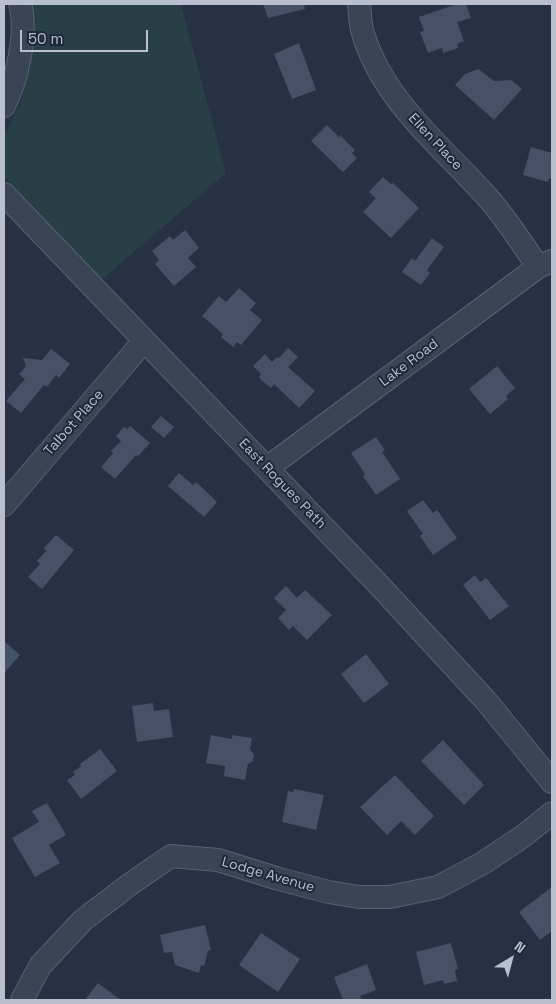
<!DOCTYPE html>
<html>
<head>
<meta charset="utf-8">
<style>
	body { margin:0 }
	#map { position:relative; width:556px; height:1004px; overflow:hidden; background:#263144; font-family:"Space Grotesk",sans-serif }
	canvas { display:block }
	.frame { position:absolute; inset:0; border:5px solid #b9bfcd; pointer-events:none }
	.north { position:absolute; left:486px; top:934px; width:50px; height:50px; -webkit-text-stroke:4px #1f2839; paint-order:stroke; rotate:37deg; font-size:14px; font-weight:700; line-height:20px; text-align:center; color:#b9bfcd }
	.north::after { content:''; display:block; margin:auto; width:18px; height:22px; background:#b9bfcd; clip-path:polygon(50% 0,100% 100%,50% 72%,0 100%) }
	.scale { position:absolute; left:20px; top:30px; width:128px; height:22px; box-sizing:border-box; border:2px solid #b9bfcd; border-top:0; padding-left:6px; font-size:15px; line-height:18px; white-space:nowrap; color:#b9bfcd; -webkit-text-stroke:4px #1f2839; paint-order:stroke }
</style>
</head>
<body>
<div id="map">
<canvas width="556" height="1004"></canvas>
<div class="frame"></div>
<div class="north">N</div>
<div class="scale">50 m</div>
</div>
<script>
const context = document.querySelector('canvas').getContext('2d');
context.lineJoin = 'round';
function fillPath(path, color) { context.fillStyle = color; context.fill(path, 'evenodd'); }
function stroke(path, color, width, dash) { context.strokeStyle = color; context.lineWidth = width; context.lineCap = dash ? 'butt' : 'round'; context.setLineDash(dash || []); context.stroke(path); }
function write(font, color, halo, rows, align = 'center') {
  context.font = font + ' "Space Grotesk",sans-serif'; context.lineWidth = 4; context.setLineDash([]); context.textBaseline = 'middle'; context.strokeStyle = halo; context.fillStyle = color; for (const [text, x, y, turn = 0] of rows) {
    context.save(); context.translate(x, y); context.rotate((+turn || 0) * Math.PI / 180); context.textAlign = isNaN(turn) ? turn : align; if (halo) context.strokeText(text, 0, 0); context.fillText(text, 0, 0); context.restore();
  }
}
const green = new Path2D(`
	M31,4H181L226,173L101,280L4,177V137L22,99L33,39Z`);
const building = new Path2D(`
	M263,4H304L305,9L268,18Z
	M457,4H466L471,18L457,22L464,41L457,44L458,48L443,53L442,48L428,53L420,32L424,31L419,17Z
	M299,43L316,90L292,99L274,54Z
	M478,69L494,81L511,80L522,89L494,120L455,85L465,74Z
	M327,125L339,137L340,135L355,150L352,153L357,158L343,172L311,141Z
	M531,147L552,153V179L549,178L548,182L523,175Z
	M383,177L391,184L393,183L419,208L391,238L363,212L376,198L369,192Z
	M185,230L199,248L188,258L196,267L174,286L155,264L159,260L152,251L170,236L173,240Z
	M432,238L444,247L427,270L430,273L421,285L402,272L412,258L415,261Z
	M239,288L256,303L250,310L262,320L241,345L237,342L233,347L221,337L223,334L202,316L219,296L226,302Z
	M288,348L298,357L288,367L315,391L299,408L274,384L271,388L261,380L259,377L261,374L253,366L265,354L272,362L277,357L279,358Z
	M51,349L70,364L59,378L56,375L47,387L44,385L21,413L6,401L25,379L19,374L26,366L23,358L42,360Z
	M497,366L515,388L506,396L508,399L490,414L469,389Z
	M161,416L174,427L164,438L151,427Z
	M130,426L150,443L138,456L136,455L115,479L101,467L113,453L111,451L121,441L116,436L124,427L127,429Z
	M376,437L385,450L382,452L400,479L376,495L363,476L365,474L351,453Z
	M179,473L193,485L196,482L217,502L204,517L168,486Z
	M423,500L433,513L437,510L457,538L433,555L420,536L423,534L407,511Z
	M56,535L74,550L42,589L28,577L40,564L37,561L46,551L44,548Z
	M475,575L480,582L486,578L509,606L490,620L463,585Z
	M286,586L297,598L305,590L332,615L307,640L293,626L289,630L278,618L286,610L274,598Z
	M4,641L20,655L4,673Z
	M366,654L389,684L364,703L341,674Z
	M153,703L154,711L169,709L173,737L137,742L132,706Z
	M211,735L232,739V735L252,738L250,750L254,754L253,761L248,764L245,780L224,776L225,766L206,763Z
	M443,740L484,785L464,805L421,761Z
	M100,749L117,771L81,799L67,780L75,775L73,772L81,766L80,764Z
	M395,775L434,816L415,835L401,821L387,835L360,807Z
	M294,789L324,795L316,830L282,822L288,791L293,792Z
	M47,803L66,835L49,845L60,863L35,877L12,838L39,822L32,811Z
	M552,887V931L540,940L519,912Z
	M205,925L211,950L208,951L204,966L201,965L199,973L175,965L172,952L164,953L160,935Z
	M261,933L300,959L278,992L239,965Z
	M451,943L458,969L455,970L457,981L444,984L443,980L424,985L416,952Z
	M367,964L376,990L360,996L362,1000H343L334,977Z
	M98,983L121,1000H85Z`);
const minor = new Path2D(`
	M359,4C360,12 360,22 362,30C382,101 442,146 489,199C507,220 522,243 538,267
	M4,106C17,80 28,32 20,4
	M4,194L378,584L487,702L552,782
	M267,468L538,267L552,261
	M4,505L144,341
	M22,1000L40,966L83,920L129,885L171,856L218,860L279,879L329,892L359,897H390L438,887L483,863L522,837L552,813`);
const streetNames = [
	["Ellen Place",435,142,47],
	["Lake Road",409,363,-37],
	["Talbot Place",74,423,-49],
	["East Rogues Path",282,484,46],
	["Lodge Avenue",268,875,16]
];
fillPath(green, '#284045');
fillPath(building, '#455167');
stroke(minor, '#5a6171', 24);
stroke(minor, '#3b4454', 22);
write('14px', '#b9bfcd', '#1f2839', streetNames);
</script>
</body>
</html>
